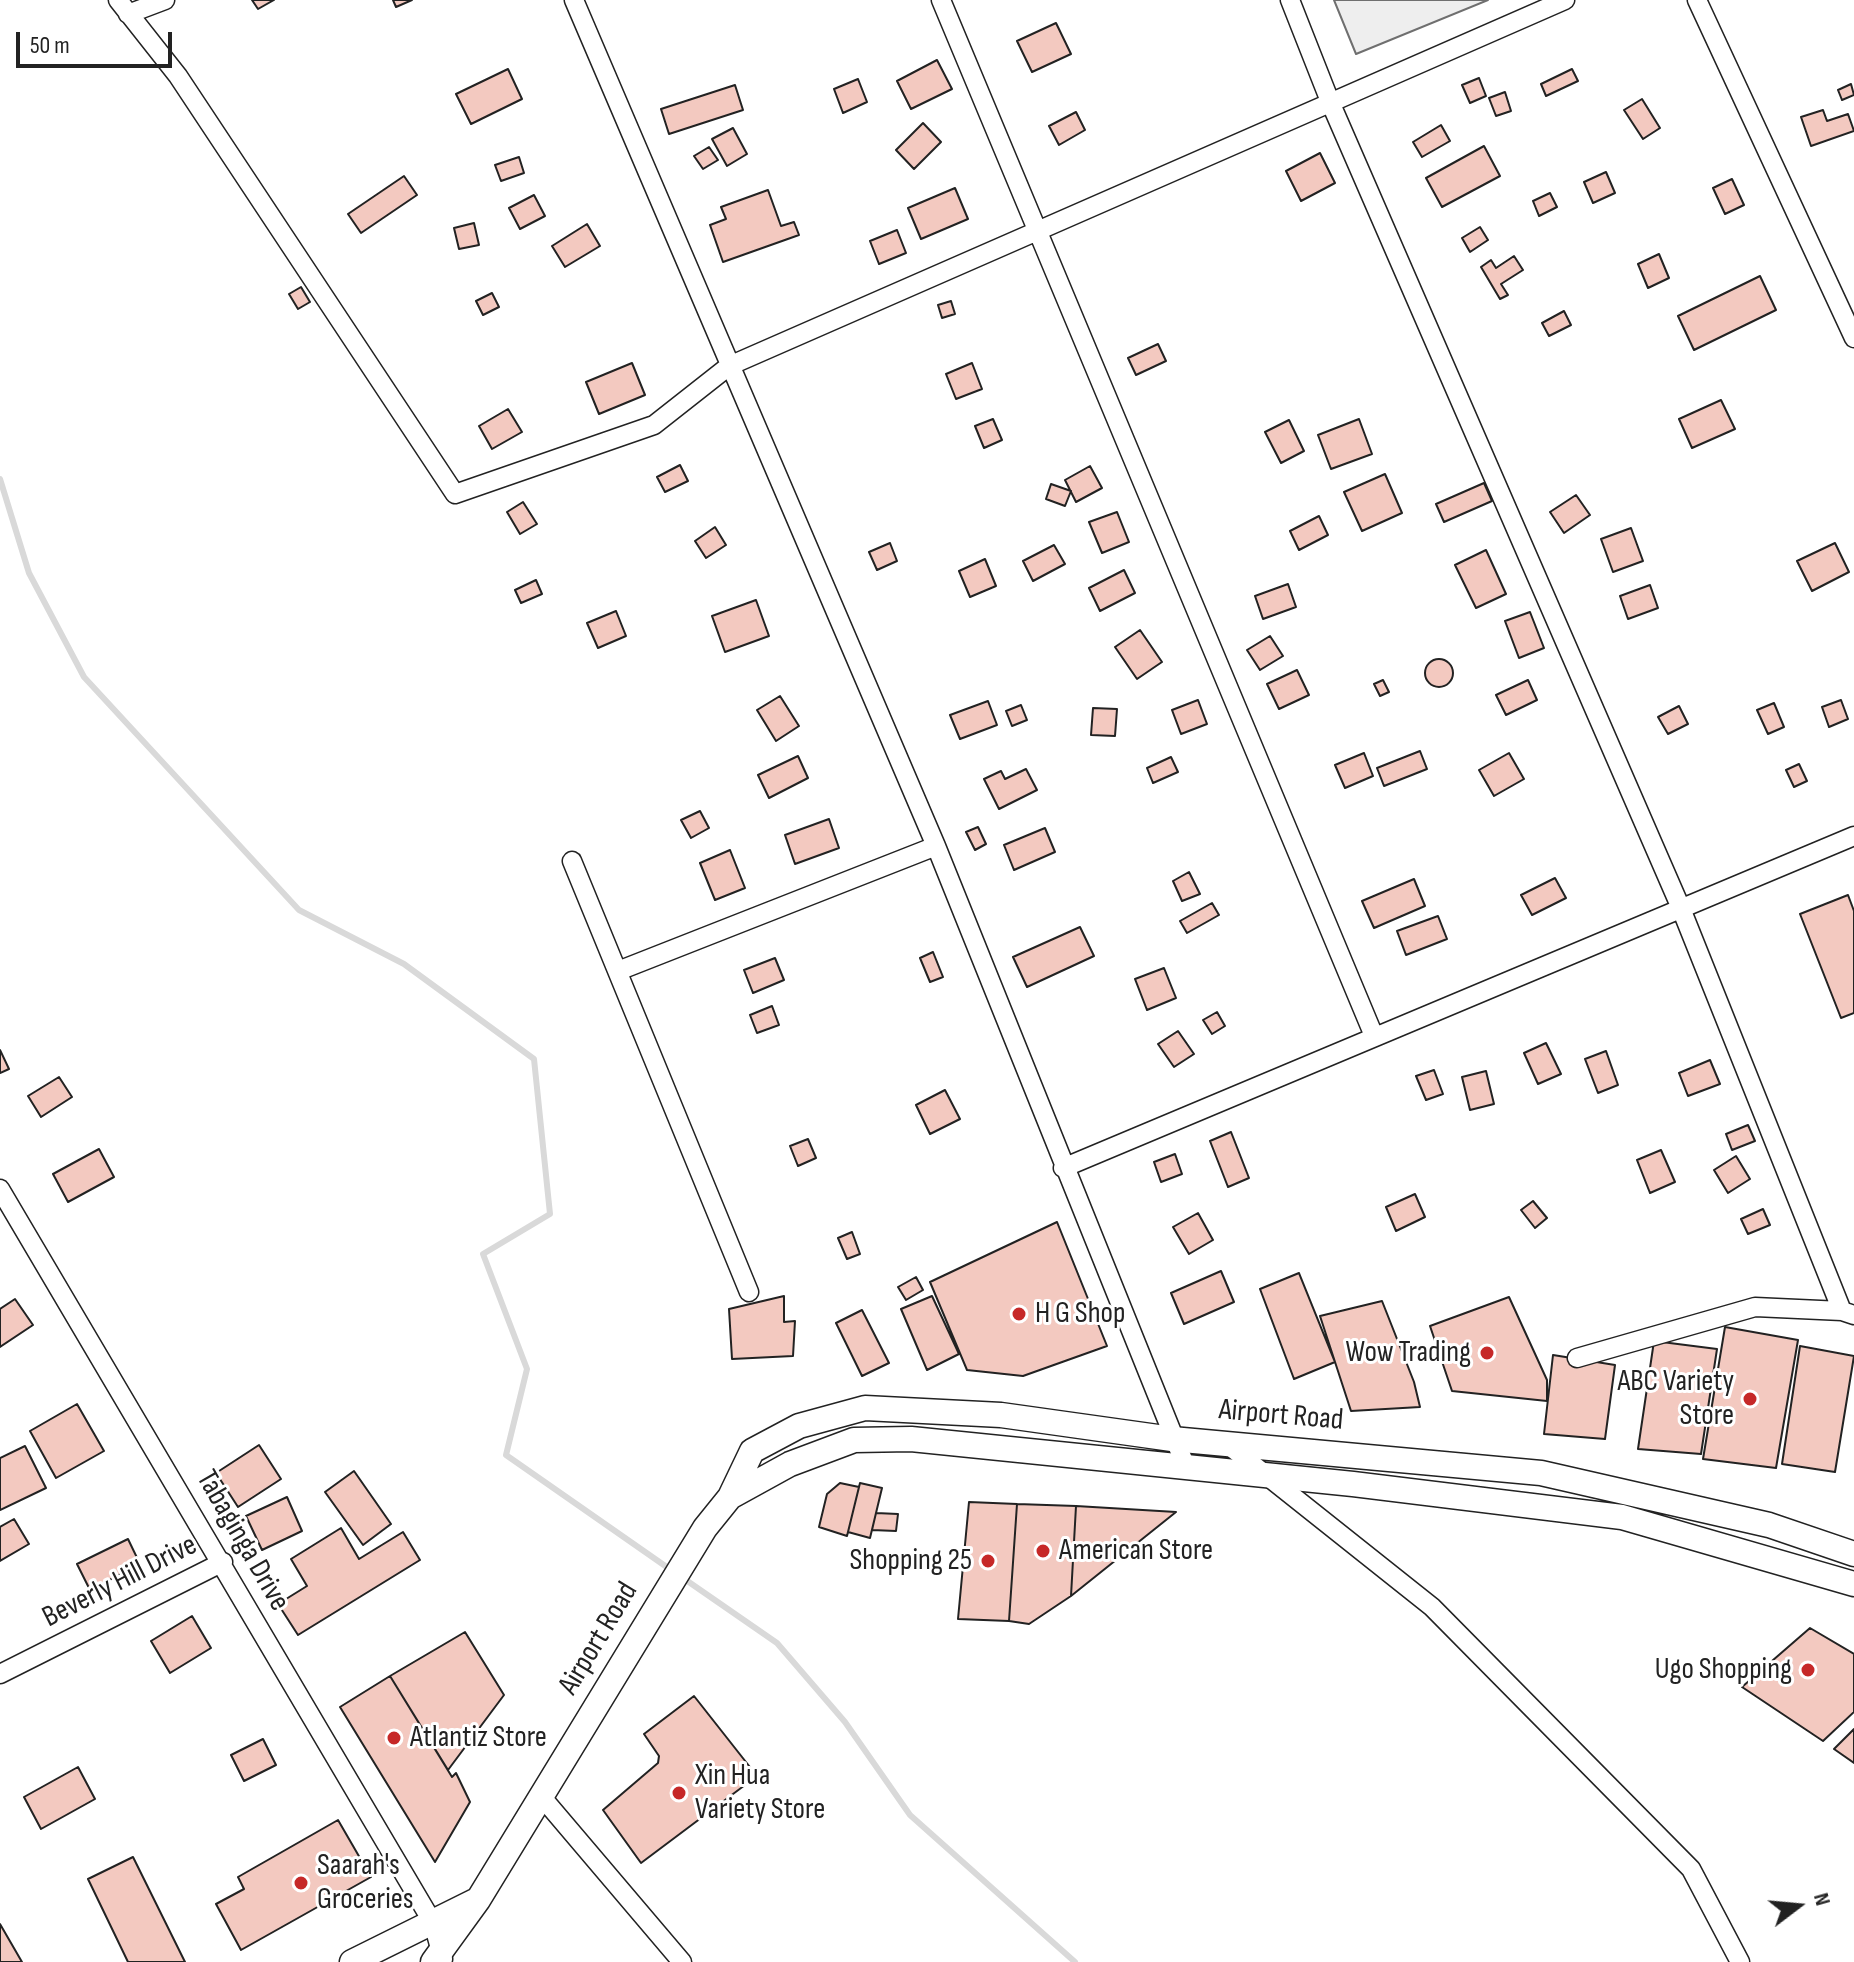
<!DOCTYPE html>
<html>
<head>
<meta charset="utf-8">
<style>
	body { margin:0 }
	#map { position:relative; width:1854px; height:1962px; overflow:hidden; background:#fff; font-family:"Sofia Sans Condensed",sans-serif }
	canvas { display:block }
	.north { position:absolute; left:1758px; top:1866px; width:80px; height:80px; -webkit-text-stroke:6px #fff; paint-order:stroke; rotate:74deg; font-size:22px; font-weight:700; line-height:32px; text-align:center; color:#222 }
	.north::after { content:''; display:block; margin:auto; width:28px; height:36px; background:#222; clip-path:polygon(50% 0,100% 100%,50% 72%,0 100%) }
	.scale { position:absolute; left:16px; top:32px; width:156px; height:36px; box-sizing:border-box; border:4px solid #222; border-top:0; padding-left:10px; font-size:24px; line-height:28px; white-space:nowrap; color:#222; -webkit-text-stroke:6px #fff; paint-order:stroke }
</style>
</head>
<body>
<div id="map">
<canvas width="1854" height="1962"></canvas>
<div class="north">N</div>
<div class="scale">50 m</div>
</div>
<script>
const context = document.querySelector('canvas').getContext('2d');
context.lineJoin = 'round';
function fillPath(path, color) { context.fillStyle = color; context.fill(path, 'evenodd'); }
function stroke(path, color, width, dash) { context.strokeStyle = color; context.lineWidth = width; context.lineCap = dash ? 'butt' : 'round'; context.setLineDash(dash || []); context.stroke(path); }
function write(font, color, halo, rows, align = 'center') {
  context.font = font + ' "Sofia Sans Condensed",sans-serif'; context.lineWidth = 6; context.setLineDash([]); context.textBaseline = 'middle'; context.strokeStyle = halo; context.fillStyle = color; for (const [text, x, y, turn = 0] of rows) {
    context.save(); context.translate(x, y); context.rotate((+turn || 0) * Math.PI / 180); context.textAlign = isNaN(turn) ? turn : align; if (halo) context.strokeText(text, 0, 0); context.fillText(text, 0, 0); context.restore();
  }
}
const green = new Path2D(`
	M1334,0H1488L1356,54Z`);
const stream = new Path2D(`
	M0,479L29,573L84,677L299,910L404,964L534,1059L550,1214L483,1254L527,1369L506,1455L671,1570
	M683,1578L777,1643L845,1722L910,1815L1075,1962`);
const building = new Path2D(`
	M252,0H274L258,9Z
	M393,0H412L396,7Z
	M1056,23L1071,54L1032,72L1017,41Z
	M937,60L952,89L911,109L897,81Z
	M508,69L522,99L471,124L456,94Z
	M1572,69L1578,81L1546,96L1541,84Z
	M1479,78L1486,96L1470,103L1462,85Z
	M858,79L867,102L843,113L834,89Z
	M1851,84L1854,95L1842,100L1838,90Z
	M735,85L743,110L669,134L661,109Z
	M1505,92L1511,111L1496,116L1489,98Z
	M1642,99L1660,128L1643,139L1624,110Z
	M1823,110L1827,121L1848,114L1854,131L1811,146L1801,117Z
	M1076,112L1085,130L1059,145L1049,126Z
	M923,123L941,142L914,169L896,150Z
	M1441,125L1450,141L1422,157L1413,142Z
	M733,128L747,154L727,166L712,139Z
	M1484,146L1500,176L1442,207L1426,178Z
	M709,147L718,160L703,169L694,156Z
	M1320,153L1335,183L1301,201L1286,171Z
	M519,157L524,173L501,181L495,165Z
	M1606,172L1615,193L1593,203L1584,182Z
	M404,176L417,195L361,233L348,214Z
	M1732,179L1744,205L1725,214L1713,188Z
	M955,188L968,219L921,239L908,208Z
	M768,190L781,226L794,222L799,235L723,262L710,225L726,219L721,207Z
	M1550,193L1557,207L1539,216L1533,201Z
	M534,195L545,216L520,229L509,208Z
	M474,223L479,245L459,249L454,228Z
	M587,224L600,246L565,267L552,246Z
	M1480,227L1488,240L1470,252L1462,238Z
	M897,230L906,253L879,264L870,241Z
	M1659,254L1669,278L1648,288L1638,264Z
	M1514,256L1523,270L1501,284L1508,295L1500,299L1481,267L1491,260L1496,268Z
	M1760,276L1776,310L1694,350L1678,316Z
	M301,287L310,302L298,309L289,294Z
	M492,293L499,307L483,315L476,301Z
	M951,301L955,314L942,318L938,305Z
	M1564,311L1571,325L1549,336L1542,323Z
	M1158,344L1166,361L1136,375L1128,358Z
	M632,363L645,395L599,414L586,382Z
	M972,363L982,389L956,399L946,374Z
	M1721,400L1735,429L1692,448L1679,419Z
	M508,409L522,432L492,449L479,426Z
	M993,419L1002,440L984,448L975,426Z
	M1359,419L1372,454L1331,469L1318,435Z
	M1289,420L1304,451L1281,463L1265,432Z
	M680,465L688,481L665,492L657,477Z
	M1090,466L1102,488L1076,502L1065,480Z
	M1385,474L1402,513L1362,531L1344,492Z
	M1484,483L1492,501L1444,522L1436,504Z
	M1051,484L1071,491L1065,506L1046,499Z
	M1576,495L1590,515L1564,533L1550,512Z
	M523,502L537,524L520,534L507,512Z
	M1117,512L1129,542L1102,553L1089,522Z
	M1319,516L1328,535L1299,550L1290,531Z
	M715,527L726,545L706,558L695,541Z
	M1631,528L1643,561L1613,572L1601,539Z
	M890,543L897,561L877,570L869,552Z
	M1835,543L1849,572L1812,591L1797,561Z
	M1054,545L1065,564L1033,581L1023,561Z
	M1486,550L1506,594L1476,608L1455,565Z
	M985,559L996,586L970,597L959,571Z
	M1124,570L1135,593L1100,611L1089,588Z
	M536,580L542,594L521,603L515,590Z
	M1288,584L1296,607L1263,619L1255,596Z
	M1650,585L1658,608L1628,619L1620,596Z
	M756,600L769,636L725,652L712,616Z
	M616,611L626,636L598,648L587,623Z
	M1530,612L1544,648L1519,658L1505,621Z
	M1140,630L1162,662L1137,679L1115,647Z
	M1270,636L1283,656L1260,670L1247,650Z
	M1425 673a14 14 0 1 1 28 0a14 14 0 1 1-28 0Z
	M1297,670L1309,695L1279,709L1267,684Z
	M1383,680L1389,692L1380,696L1374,684Z
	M1528,680L1537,700L1506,715L1496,695Z
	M780,696L799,726L776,741L757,710Z
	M1198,700L1207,724L1181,734L1172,710Z
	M1841,700L1848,719L1829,727L1822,707Z
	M988,701L997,725L960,739L950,715Z
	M1774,703L1784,727L1768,734L1757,710Z
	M1021,705L1027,720L1012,726L1006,711Z
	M1679,706L1688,724L1668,734L1658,717Z
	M1093,708L1117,709L1115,736L1091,735Z
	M1420,751L1427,769L1384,786L1377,768Z
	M1364,753L1373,776L1345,788L1335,765Z
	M1509,753L1524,779L1494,796L1479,770Z
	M798,756L808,778L769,798L758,775Z
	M1171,757L1178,772L1153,783L1147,768Z
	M1799,764L1807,781L1794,787L1786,770Z
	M1026,769L1037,790L999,809L984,779L1001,771L1005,779Z
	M700,811L709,828L691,838L681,820Z
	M829,819L839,848L795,864L785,835Z
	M978,827L986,844L975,850L966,832Z
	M1045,828L1055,852L1014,870L1004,845Z
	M730,850L745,888L715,900L700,863Z
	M1189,872L1200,894L1182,901L1173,881Z
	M1555,878L1566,898L1532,915L1521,895Z
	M1414,879L1425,906L1374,928L1362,901Z
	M1848,895L1854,911V1013L1841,1018L1800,914Z
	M1212,903L1219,915L1187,933L1180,921Z
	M1438,916L1447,939L1406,955L1397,931Z
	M1080,927L1094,956L1027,987L1013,957Z
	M933,952L943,977L930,982L920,958Z
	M775,958L784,980L753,993L744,970Z
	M1164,968L1176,998L1147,1010L1135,979Z
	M772,1006L779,1025L757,1033L750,1015Z
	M1217,1012L1225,1026L1212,1034L1203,1020Z
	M1178,1031L1194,1054L1174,1067L1158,1044Z
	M1546,1043L1561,1074L1538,1084L1524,1053Z
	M0,1050L9,1069L0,1073Z
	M1606,1051L1618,1085L1598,1093L1585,1059Z
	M1710,1060L1720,1084L1688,1096L1679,1073Z
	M1434,1070L1443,1094L1426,1100L1416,1076Z
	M1486,1071L1494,1104L1470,1110L1462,1077Z
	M59,1077L72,1097L41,1117L28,1096Z
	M945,1090L960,1119L930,1134L916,1105Z
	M1748,1125L1755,1141L1732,1150L1726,1134Z
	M1231,1132L1249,1178L1228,1187L1210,1141Z
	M808,1139L816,1158L798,1166L790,1146Z
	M99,1149L114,1177L68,1202L53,1174Z
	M1661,1150L1675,1182L1650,1193L1637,1160Z
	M1175,1154L1182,1174L1161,1182L1154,1162Z
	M1736,1156L1750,1179L1728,1193L1714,1170Z
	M1415,1194L1425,1217L1396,1231L1386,1207Z
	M1533,1201L1547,1218L1535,1228L1521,1210Z
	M1763,1209L1770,1225L1748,1234L1741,1219Z
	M1198,1213L1213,1240L1189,1254L1173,1227Z
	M1057,1222L1107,1346L1023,1376L967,1370L930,1282Z
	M852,1232L860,1254L847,1259L838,1238Z
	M1221,1271L1234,1302L1184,1324L1171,1293Z
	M1299,1273L1335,1362L1294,1379L1260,1289Z
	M916,1277L923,1290L906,1300L898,1287Z
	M784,1296V1322L795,1321L793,1356L732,1359L729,1309Z
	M932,1296L959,1354L927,1370L901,1309Z
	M1509,1297L1547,1380V1401L1452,1391L1430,1326Z
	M15,1299L33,1325L0,1347V1309Z
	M1382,1301L1414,1382L1420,1407L1351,1411L1320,1316Z
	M862,1310L889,1363L862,1376L836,1323Z
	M1725,1327L1798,1340L1776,1468L1703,1459Z
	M1654,1341L1717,1349L1701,1454L1638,1449Z
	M1800,1346L1854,1356L1835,1472L1782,1464Z
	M1553,1355L1615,1365L1605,1439L1544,1434Z
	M77,1404L104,1451L56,1478L30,1431Z
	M259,1445L281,1479L238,1507L216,1473Z
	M25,1446L46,1488L0,1510V1458Z
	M354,1471L391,1524L363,1545L325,1492Z
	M840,1483L859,1487L847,1536L819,1527L827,1494Z
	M860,1483L882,1488L870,1538L848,1532Z
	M287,1497L302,1531L262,1550L246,1516Z
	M969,1502L1017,1504L1009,1621L958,1619Z
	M1017,1504L1076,1506L1071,1596L1029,1624L1009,1621Z
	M1076,1506L1176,1512L1071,1596Z
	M876,1513L898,1514L896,1531L872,1530Z
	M14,1519L29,1544L0,1561V1527Z
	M341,1528L359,1559L403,1532L420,1560L298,1635L278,1604L307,1586L291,1559Z
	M128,1539L140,1564L90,1590L77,1564Z
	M192,1616L211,1648L170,1673L151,1641Z
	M1810,1628L1854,1654V1712L1823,1741L1742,1687Z
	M465,1632L504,1695L448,1770L390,1676Z
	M390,1676L452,1777L456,1773L470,1802L435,1862L340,1707Z
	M694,1696L757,1776L641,1863L603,1810L658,1763L659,1756L644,1734Z
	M1854,1729V1763L1834,1749Z
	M263,1739L276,1765L244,1781L231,1755Z
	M78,1767L95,1799L41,1829L24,1797Z
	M338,1820L371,1877L241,1950L216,1904L244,1889L238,1877Z
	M133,1857L185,1962H128L88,1879Z
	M0,1924L22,1962H0Z`);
const minor = new Path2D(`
	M118,0L178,76L455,494L654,425L729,366L1565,0
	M574,0L936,846L1186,1467
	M941,0L1374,1036
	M1290,0L1331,104L1680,906L1842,1311L1854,1315
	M1697,0L1854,338
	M128,14L165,0
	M572,861L749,1292
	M618,971L936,846
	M1063,1168L1854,836
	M0,1189L433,1923L443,1959
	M1577,1358L1755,1307L1842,1311
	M1227,1444L1432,1607L1691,1869L1740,1962
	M0,1674L223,1562
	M541,1796L682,1962`);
const tertiary = new Path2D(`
	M730,1497L790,1464L854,1440L911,1439L1353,1484L1622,1517L1854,1584
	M352,1962L475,1901
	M433,1962L478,1900L705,1528L730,1497L752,1451L799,1426L865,1408L1001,1415L1172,1439L1541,1473L1769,1525L1854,1554`);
const markers = [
	[1019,1314,8,"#c62828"],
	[1487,1353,8,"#c62828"],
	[1750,1399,8,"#c62828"],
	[1043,1551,8,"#c62828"],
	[988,1561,8,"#c62828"],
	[1808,1670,8,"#c62828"],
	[394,1738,8,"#c62828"],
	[679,1793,8,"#c62828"],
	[301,1883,8,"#c62828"]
];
const poiNames = [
	["H G Shop",1035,1314],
	["Wow Trading",1471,1353,"right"],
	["ABC Variety",1734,1382,"right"],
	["Store",1734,1416,"right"],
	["American Store",1059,1551],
	["Shopping 25",972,1561,"right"],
	["Ugo Shopping",1792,1670,"right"],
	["Atlantiz Store",410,1738],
	["Xin Hua",695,1776],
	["Variety Store",695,1810],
	["Saarah's",317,1866],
	["Groceries",317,1900]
];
const streetNames = [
	["Airport Road",1281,1416,5],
	["Tabaginga Drive",242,1541,60],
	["Beverly Hill Drive",120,1582,-27],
	["Airport Road",599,1639,-59]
];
fillPath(green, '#eee');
stroke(green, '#6f6f6f', 2);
stroke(stream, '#d9d9d9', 6);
fillPath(building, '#f3c9c0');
stroke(building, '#222', 2);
stroke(minor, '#222', 21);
stroke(tertiary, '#222', 27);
stroke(minor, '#fff', 18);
stroke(tertiary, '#fff', 24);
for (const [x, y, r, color] of markers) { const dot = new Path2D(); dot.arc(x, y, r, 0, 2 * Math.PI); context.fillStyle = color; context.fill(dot); stroke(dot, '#fff', 3); }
write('30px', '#222', '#fff', poiNames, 'left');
write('30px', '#222', '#fff', streetNames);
</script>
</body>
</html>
